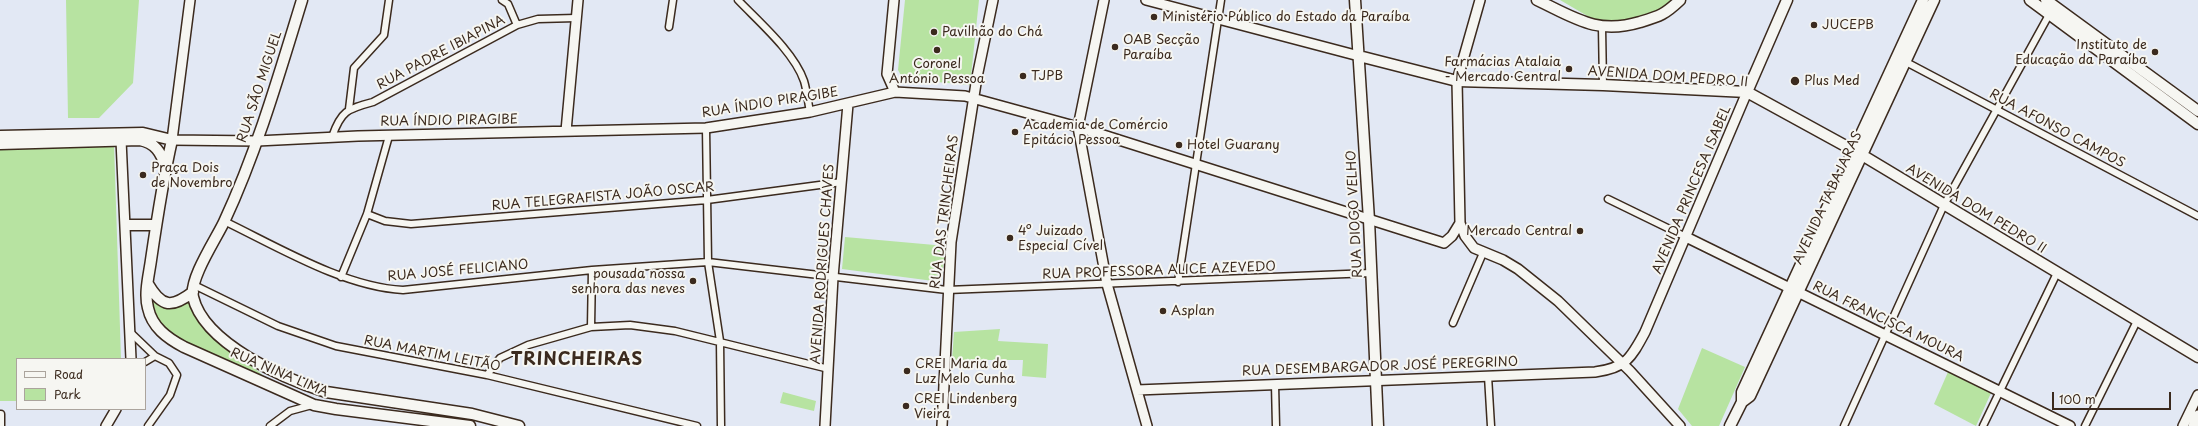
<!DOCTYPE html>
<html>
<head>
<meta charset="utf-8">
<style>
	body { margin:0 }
	#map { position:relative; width:2198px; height:426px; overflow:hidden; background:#e2e8f4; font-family:"Playpen Sans",sans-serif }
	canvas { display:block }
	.legend { position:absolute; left:16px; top:358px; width:130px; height:52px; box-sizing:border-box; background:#f6f6f2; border:1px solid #aba49d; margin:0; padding:5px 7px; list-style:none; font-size:12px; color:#3b2a1e }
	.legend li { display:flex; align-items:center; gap:8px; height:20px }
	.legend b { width:20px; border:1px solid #aba49d }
	.scale { position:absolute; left:2052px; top:392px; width:119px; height:18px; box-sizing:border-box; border:2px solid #3b2a1e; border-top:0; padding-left:5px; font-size:12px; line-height:14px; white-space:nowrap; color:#3b2a1e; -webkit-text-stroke:3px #f6f6f2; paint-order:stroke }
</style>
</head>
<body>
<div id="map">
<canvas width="2198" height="426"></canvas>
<ul class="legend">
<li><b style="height:5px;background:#f6f6f2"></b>Road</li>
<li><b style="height:11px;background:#b7e3a1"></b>Park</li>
</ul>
<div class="scale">100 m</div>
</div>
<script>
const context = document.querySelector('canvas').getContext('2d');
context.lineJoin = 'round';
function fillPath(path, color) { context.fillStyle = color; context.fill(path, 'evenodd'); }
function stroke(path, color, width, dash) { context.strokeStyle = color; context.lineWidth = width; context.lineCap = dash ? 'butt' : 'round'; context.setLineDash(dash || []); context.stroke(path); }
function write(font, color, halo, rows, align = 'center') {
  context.font = font + ' "Playpen Sans",sans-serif'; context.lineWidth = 4; context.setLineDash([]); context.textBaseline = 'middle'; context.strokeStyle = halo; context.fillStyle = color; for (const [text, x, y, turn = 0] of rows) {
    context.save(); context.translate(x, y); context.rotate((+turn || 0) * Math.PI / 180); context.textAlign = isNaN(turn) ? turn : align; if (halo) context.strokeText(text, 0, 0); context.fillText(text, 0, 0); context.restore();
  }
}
const green = new Path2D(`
	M66,0H139L133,83L99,118H68Z
	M905,0H979L970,85L903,79L898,70Z
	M1560,0H1676L1659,16L1616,24L1596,21Z
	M114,144L121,359H17V401H0V147Z
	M845,237L946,246L941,282L842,269Z
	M151,298L177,308L189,300L196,319L265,377L176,338L158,319Z
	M1000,329L998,341L1048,344L1046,378L1022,376L1023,360H952L954,332Z
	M1702,348L1745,367L1719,426H1692L1678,409Z
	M1948,372L1991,393L1976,426L1934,404Z
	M783,392L816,401L814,411L780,403Z`);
const street = new Path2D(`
	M502,0L508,4L517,25
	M738,0C759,22 794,52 804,81C807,91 808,102 810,112
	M669,27L673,0
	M1602,27L1603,85
	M1906,62L2198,216
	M349,109L354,68L384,35L389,0
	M706,128L708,262L720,341L721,426
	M332,137C341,111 347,109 373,102L517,25L538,19L576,18
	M1608,199L1686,237
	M367,214L385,221L411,224L707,200L842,182
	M224,221C278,247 344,287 403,290L592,270L708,262L947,290L1371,273
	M341,277L367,214L389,136
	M1178,282L1221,0
	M194,285L278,326L336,346L487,375L697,426
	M1453,323L1483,253
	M591,327L592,270
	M131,333L155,356L169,363L177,375L170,395L148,426
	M145,362L155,356
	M487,375L500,358L528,345L591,327L630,325L675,331L829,369
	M1488,376L1491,426
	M1275,384L1276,426
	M1,426V414
	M270,426L290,411L312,405
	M1844,426L1944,205L2050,13
	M1983,426L2057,273
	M2085,426L2137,321`);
const secondary = new Path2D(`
	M190,0L172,140L257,141L358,136L706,128L810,112L895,92L965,96L1078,127L1444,243L1452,236L1460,223
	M894,0L887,74L895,92
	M1104,0L1078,127L1107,284L1147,426
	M1146,0L1359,56
	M1480,0L1457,81L1460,223L1465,236L1474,248L1503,260L1518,269L1558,301L1630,371L1680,426
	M566,131L578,0
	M121,140L131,359
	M1686,237L2070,426
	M1137,390L1595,372C1626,368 1631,358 1645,332L1747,92
	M106,426L116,409
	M825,426L833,277L848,104
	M942,426L951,242L977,77L993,0
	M2183,426L2198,395
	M2193,426L2198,415`);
const primary = new Path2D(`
	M302,0C279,75 257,151 224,222C216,239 189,279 193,297C204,344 285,379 326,392L472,414L519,426
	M1355,0L1369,220L1378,426
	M1537,0C1575,18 1597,35 1640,22C1660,16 1664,15 1680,0
	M2030,0L2198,124
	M2046,0L2198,111
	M1359,56L1457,81L1603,85L1747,92L1862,155L2198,357
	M1747,92L1787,0
	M0,136L143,133L172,140C163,179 157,219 151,260C149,275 144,293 148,308C152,327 167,338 184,347L314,405L336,409L470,426
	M0,144L140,140C155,143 161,152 165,166
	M126,225H156
	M148,284C162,308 172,308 193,292
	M1742,402L1750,396L1934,0
	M1730,426L1742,402V392L1923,0`);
const markers = [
	[1154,17,4,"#3b2a1e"],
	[1814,25,4,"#3b2a1e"],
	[934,32,4,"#3b2a1e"],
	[1115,47,4,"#3b2a1e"],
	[937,50,4,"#3b2a1e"],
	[2155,52,4,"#3b2a1e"],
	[1569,69,4,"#3b2a1e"],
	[1023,76,4,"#3b2a1e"],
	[1795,81,5,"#3b2a1e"],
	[1015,132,4,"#3b2a1e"],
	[1179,145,4,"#3b2a1e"],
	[143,175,4,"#3b2a1e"],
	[1580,231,4,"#3b2a1e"],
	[1010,238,4,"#3b2a1e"],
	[693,281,4,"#3b2a1e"],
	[1163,311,4,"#3b2a1e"],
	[907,371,4,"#3b2a1e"],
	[906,406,4,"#3b2a1e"]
];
const poiNames = [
	["Ministério Público do Estado da Paraíba",1162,17],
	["JUCEPB",1822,25],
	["Pavilhão do Chá",942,32],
	["OAB Secção",1123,40],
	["Paraíba",1123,55],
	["Instituto de",2147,45,"right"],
	["Educação da Paraíba",2147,60,"right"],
	["Farmácias Atalaia",1561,62,"right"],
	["- Mercado Central",1561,77,"right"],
	["Coronel",937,64,"center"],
	["António Pessoa",937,79,"center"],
	["TJPB",1031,76],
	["Plus Med",1804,81],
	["Academia de Comércio",1023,125],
	["Epitácio Pessoa",1023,140],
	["Hotel Guarany",1187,145],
	["Praça Dois",151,168],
	["de Novembro",151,183],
	["4º Juizado",1018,231],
	["Especial Cível",1018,246],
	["Mercado Central",1572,231,"right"],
	["pousada nossa",685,274,"right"],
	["senhora das neves",685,289,"right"],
	["Asplan",1171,311],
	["CREI Maria da",915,364],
	["Luz Melo Cunha",915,379],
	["CREI Lindenberg",914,399],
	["Vieira",914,414]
];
const streetNames = [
	["RUA PADRE IBIAPINA",441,53,-28],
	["AVENIDA DOM PEDRO II",1668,77,4],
	["RUA SÃO MIGUEL",260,87,-72],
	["RUA ÍNDIO PIRAGIBE",770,103,-9],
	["RUA ÍNDIO PIRAGIBE",449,121,-1],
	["RUA AFONSO CAMPOS",2057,129,28],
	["AVENIDA PRINCESA ISABEL",1692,190,-67],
	["RUA TELEGRAFISTA JOÃO OSCAR",603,197,-5],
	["AVENIDA TABAJARAS",1828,198,-65],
	["AVENIDA DOM PEDRO II",1976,209,31],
	["RUA DAS TRINCHEIRAS",945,212,-83],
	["RUA DIOGO VELHO",1355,214,-93],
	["AVENIDA RODRIGUES CHAVES",823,264,-86],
	["RUA JOSÉ FELICIANO",458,271,-5],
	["RUA PROFESSORA ALICE AZEVEDO",1159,271,-2],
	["RUA FRANCISCA MOURA",1888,322,26],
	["RUA MARTIM LEITÃO",432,354,11],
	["RUA DESEMBARGADOR JOSÉ PEREGRINO",1380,367,-2],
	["RUA NINA LIMA",279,373,23]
];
const districtNames = [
	["TRINCHEIRAS",577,360]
];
fillPath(green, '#b7e3a1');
stroke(street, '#3b2a1e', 9);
stroke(secondary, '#3b2a1e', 12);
stroke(primary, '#3b2a1e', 13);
stroke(street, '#f6f6f2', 6);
stroke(secondary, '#f6f6f2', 9);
stroke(primary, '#f6f6f2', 10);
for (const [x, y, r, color] of markers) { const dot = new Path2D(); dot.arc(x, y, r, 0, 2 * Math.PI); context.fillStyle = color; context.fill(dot); stroke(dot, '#f6f6f2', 1.5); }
write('13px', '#3b2a1e', '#f6f6f2', poiNames, 'left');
write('13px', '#3b2a1e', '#f6f6f2', streetNames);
context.letterSpacing = '1px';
write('bold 17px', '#3b2a1e', '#f6f6f2', districtNames);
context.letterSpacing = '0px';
</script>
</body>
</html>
